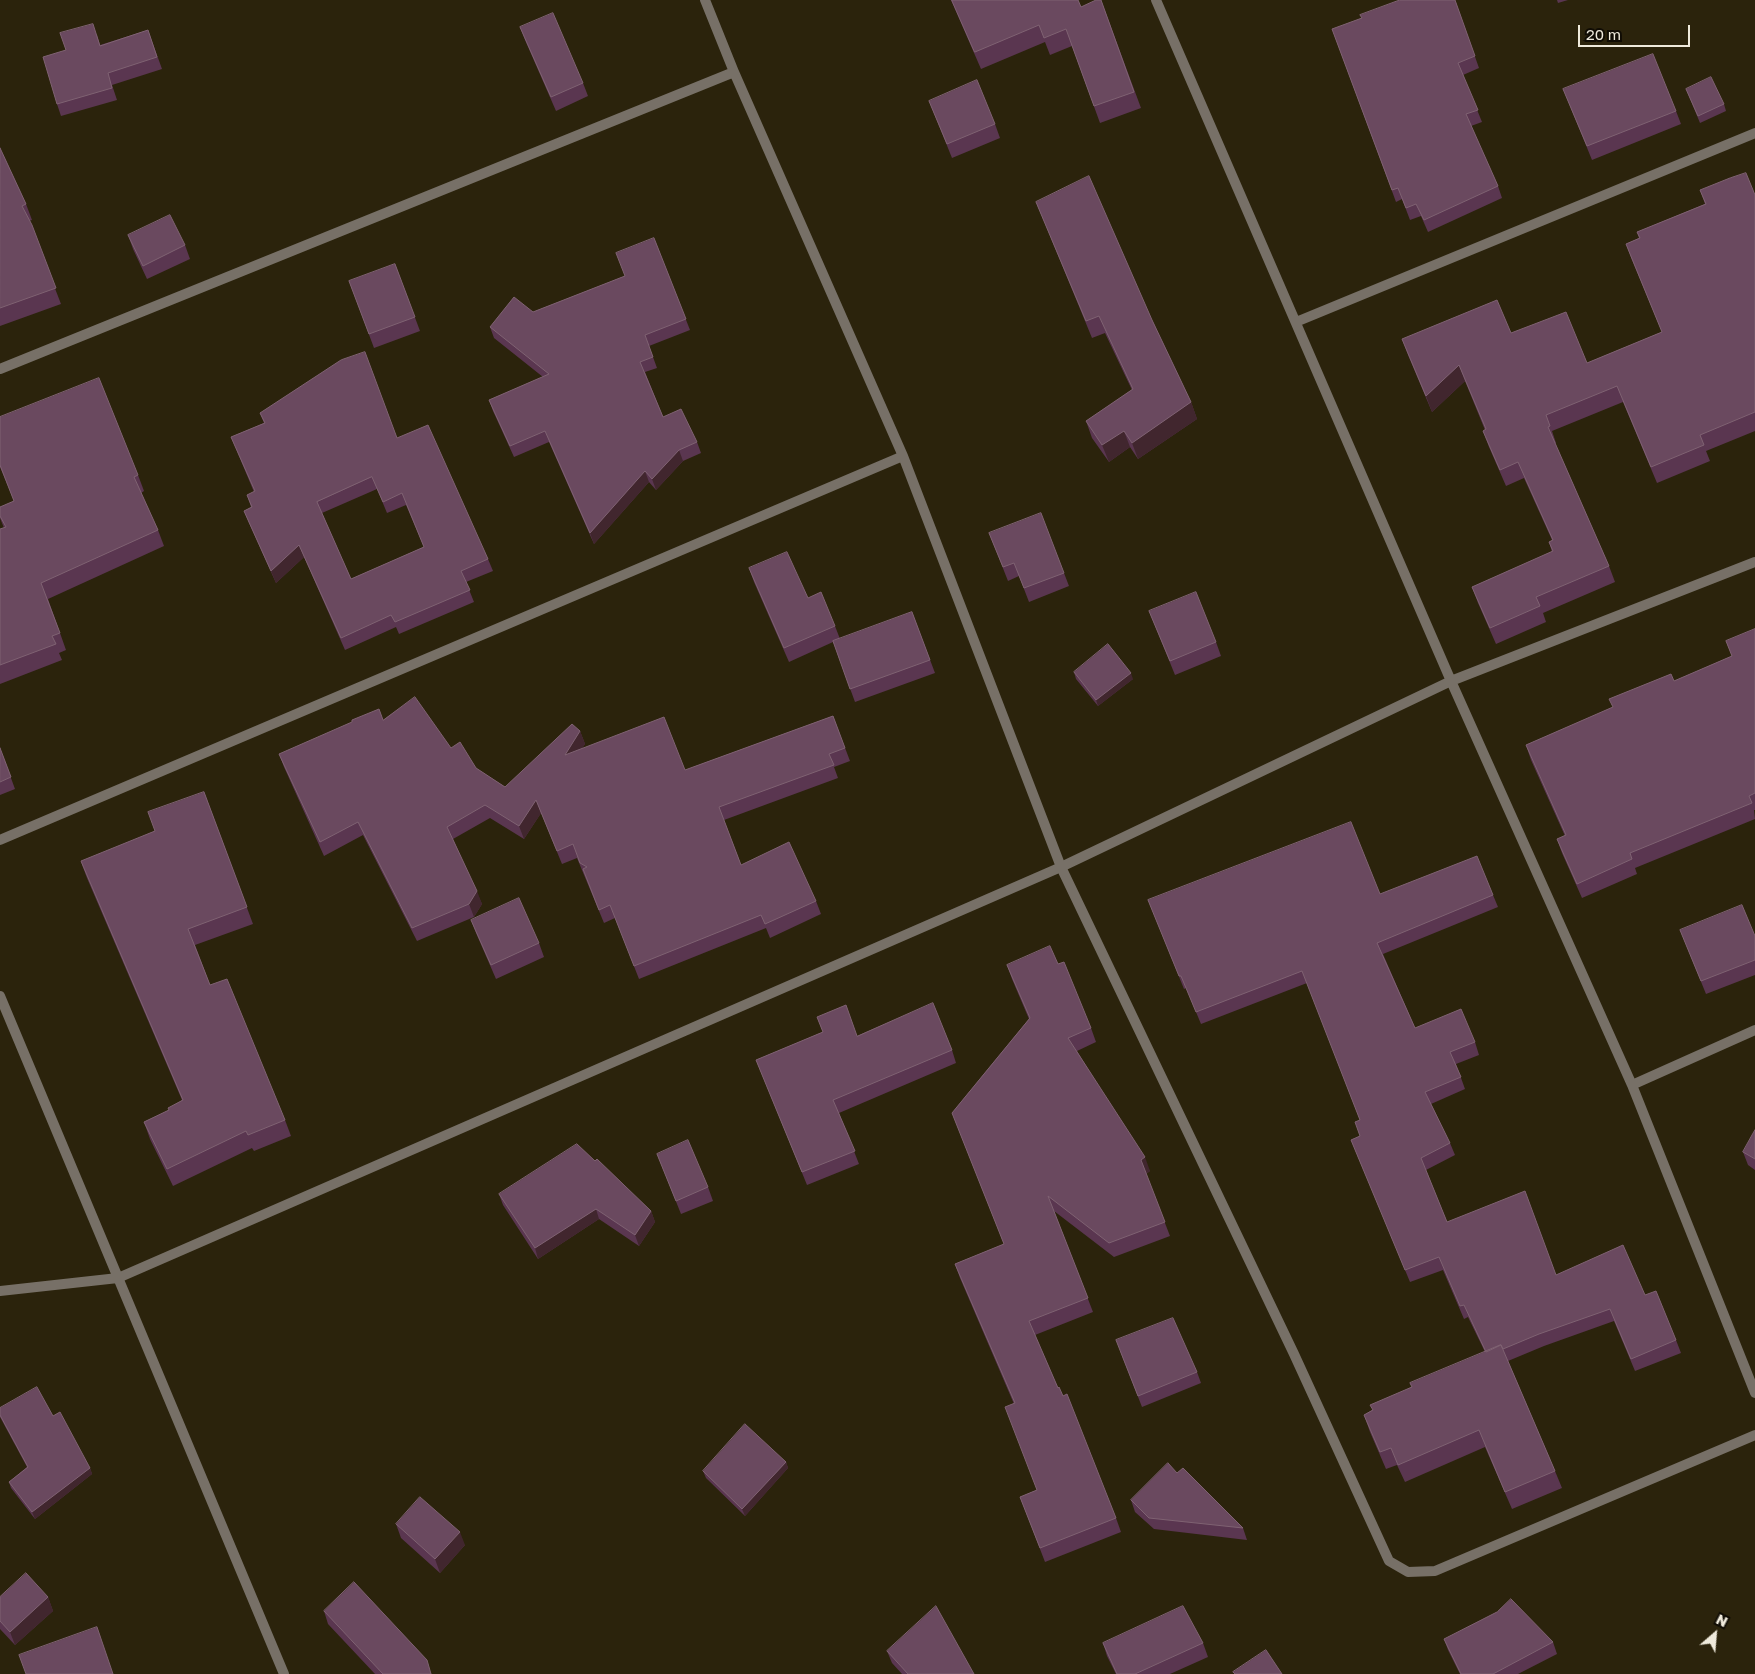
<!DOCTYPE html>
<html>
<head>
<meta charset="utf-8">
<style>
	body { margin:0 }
	#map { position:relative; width:1755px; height:1674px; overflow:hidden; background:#2b230c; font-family:"Golos Text",sans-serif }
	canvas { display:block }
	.north { position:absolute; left:1690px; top:1609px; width:50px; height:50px; -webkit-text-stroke:4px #100c04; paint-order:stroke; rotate:27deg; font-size:14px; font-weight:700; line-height:20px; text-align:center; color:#efeadc }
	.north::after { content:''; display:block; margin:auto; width:18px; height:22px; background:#efeadc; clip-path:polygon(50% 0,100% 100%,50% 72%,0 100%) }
	.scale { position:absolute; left:1578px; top:25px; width:112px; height:22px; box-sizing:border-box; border:2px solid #efeadc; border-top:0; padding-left:6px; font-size:15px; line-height:18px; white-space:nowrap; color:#efeadc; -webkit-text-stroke:4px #100c04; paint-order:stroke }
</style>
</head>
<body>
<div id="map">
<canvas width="1755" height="1674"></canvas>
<div class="north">N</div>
<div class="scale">20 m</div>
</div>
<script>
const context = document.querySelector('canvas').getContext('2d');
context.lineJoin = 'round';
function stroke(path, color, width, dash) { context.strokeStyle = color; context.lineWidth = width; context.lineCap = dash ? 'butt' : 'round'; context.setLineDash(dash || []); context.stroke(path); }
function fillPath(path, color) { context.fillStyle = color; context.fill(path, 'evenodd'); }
const street = new Path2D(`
	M705,0L734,72L903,456L1061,867L1294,1354L1389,1561L1408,1572L1435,1571L1755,1435
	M1156,0L1451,681L1632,1085L1755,1393
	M1296,322L1755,133
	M0,369L734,72
	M0,840L903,456
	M0,996L284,1674
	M1632,1085L1755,1030
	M0,1291L118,1278L1061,867L1451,681L1755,562`);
const wall = new Path2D(`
	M951,0H1078L1081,7L1101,0L1141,108L1100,123L1072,46L1050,55L1045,42L981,69Z
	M1455,0L1479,68L1463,75L1482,122L1471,126L1498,186L1502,198L1428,232L1421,216L1410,220L1402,199L1396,202L1332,29Z
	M1557,0H1568L1558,3Z
	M520,27L583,83L588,96L556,111L525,40Z
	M148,30L162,69L112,85L117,100L61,116L57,104L66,50L97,35L100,45Z
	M1563,89L1676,111L1681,124L1592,160Z
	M1686,89L1724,104L1726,111L1700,123Z
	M929,101L995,124L1000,138L952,158Z
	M0,148L26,204L32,220L29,221L61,304L0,326Z
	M1700,190L1755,195V431L1706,451L1710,461L1657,483L1623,402L1552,431L1556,443H1555L1609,566L1615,582L1543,613L1546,622L1496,644L1478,603L1472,587L1552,552L1549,542L1552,540L1524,478L1506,486L1489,447L1483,431L1485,430L1465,381L1432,412L1408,355L1402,339L1511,333L1587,363L1662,332L1632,260L1626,244L1639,238L1637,232L1705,204Z
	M1036,202L1152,320L1191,402L1197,419L1138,459L1130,447L1109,462L1092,438L1086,421L1132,390L1105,333L1092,338Z
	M128,235L185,245L190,259L147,279L133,249Z
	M654,238L690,330L649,346L657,368L645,372L663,417L697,442L701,453L683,461L656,490L649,482L594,544L549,442L514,457L493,411L489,400L543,377L494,338L490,327L533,312L625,276Z
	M395,264L420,331L374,348L349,281Z
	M260,413L397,438L488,559L493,571L466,582L474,602L399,634L396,627L345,650L304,557L276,583L249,523L244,511L251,507L247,495L254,492L236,449L231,437L264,423ZM377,489L387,513L406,505L424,547L351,579L322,513Z
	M0,417L138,475L144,491L141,493L158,530L164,546L48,599L66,650L59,653L62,660L0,684V529L4,528L0,518V507L14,501L0,467Z
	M989,533L1064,573L1069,586L1029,602L1019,576L1008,581Z
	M749,568L808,598L835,626L840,639L912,612L935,673L855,702L833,642L789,662L754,582Z
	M1149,611L1216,642L1221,656L1175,675Z
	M1755,629V810H1754L1755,819L1635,868L1637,874L1582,898L1562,853L1557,839L1565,836L1531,760L1526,745L1732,656L1726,641Z
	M1074,672L1133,679L1098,706L1076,679Z
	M833,716L850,761L834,767L838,778L724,820L741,865L816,901L821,914L770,938L766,928L639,979L615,918L604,923L577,858L562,864L541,813L524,839L490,818L453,839L482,904L474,917L417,941L363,835L324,856L284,767L279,754L383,720L451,748L476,768L505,787L580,731L585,744L582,748L685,770Z
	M0,748L15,789L0,795Z
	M204,792L253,924L195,945L210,985L285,1120L291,1136L254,1151L252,1148L173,1186L150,1139L144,1122L169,1110L182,1100L87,878L81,862L155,831Z
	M1380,894L1493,895L1498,907L1383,954L1415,1028L1475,1042L1479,1055L1456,1064L1465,1089L1431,1104L1450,1143L1455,1155L1426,1170L1447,1222L1556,1275L1645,1295L1676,1340L1681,1353L1635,1371L1614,1321L1544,1346L1508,1361L1555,1471L1562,1488L1512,1509L1485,1447L1405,1482L1397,1465L1386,1469L1370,1432L1364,1415L1372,1410L1411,1387L1485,1352L1468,1317L1464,1319L1443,1270L1410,1282L1351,1140L1360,1136V1120L1307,983L1201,1024L1186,988L1184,989L1148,900Z
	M471,920L539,943L544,957L496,979L476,933Z
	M1680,930L1755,936V975L1706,994Z
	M1058,964L1091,1028L1096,1042L1077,1051L1150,1171L1146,1174L1170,1236L1114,1257L1054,1211L1093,1312L1035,1335L1058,1388L1063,1396L1116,1518L1121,1532L1045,1562L1020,1497L1037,1490L1014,1404L960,1278L955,1264L1004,1244L952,1113L1029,1019L1012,979L1007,965Z
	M817,1017L857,1036L952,1050L956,1063L839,1113L859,1164L807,1185L756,1060L823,1032Z
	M1755,1130V1170L1748,1165L1743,1152Z
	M657,1154L708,1187L713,1201L681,1214Z
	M595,1161L651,1211L655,1222L639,1246L599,1219L538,1259L503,1205L499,1194Z
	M1120,1351L1197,1372L1201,1383L1142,1407Z
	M0,1408L53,1416L90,1468L92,1474L35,1519L11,1488L9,1482L27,1467L0,1417Z
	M786,1462L788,1468L745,1516L706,1478L703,1471Z
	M1177,1473L1243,1528L1247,1540L1154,1529L1135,1512L1131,1500Z
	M396,1524L465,1545L440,1573L401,1538Z
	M0,1597H48L53,1611L15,1645L0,1629Z
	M324,1611L432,1674H375L328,1624Z
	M1444,1639L1553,1642L1557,1654L1518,1674H1460L1448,1650Z
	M1103,1643H1203L1208,1657L1170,1674H1116L1107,1656Z
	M887,1651L974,1674H902L892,1663Z`);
const shadedWall = new Path2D(`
	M1459,365L1465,381L1432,412L1426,396Z
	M1191,402L1197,419L1138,459L1132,443Z
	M1124,431L1130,447L1109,462L1102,445Z
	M679,450L683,461L656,490L652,479Z
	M645,471L649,482L594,544L590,533Z
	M299,545L304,557L276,583L271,571Z
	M1131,673L1133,679L1098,706L1096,700Z
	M580,731L585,744L570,768L565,755Z
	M536,800L541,813L524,839L519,826Z
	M477,891L482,904L474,917L469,904Z
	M1145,1157L1150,1171L1146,1174L1141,1160Z
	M596,1209L599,1219L538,1259L535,1248Z
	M651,1211L655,1222L639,1246L635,1235Z
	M786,1462L788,1468L745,1516L742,1509Z
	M90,1468L92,1474L35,1519L32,1512Z
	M460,1532L465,1545L440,1573L435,1559Z
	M48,1597L53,1611L15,1645L10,1632Z`);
const building = new Path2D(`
	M952,0H1078L1081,7L1096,0H1101L1134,92L1094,106L1066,29L1044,38L1039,25L975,52Z
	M1400,0H1455L1475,56L1458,63L1478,110L1466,114L1498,186L1424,220L1416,204L1406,208L1398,188L1392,190L1332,29L1362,18L1360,15Z
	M553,13L583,83L551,97L520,27Z
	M93,24L100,46L148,30L157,57L108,73L112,88L57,104L43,57L66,50L60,33Z
	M1653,54L1676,111L1587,146L1563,89Z
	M1711,77L1724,104L1698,116L1686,89Z
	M977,80L995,124L947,144L929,101Z
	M0,148L26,204L22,206L32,225L56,288L0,308Z
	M1746,173L1755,195V412L1700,435L1704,445L1651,467L1617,386L1546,415L1550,426L1548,427L1609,566L1536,597L1540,606L1490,628L1472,587L1553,551L1549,542L1553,540L1518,462L1500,470L1483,431L1486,429L1459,365L1426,396L1402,339L1497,300L1511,333L1566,312L1587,363L1662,332L1626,244L1640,238L1637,232L1706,204L1700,190L1730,178Z
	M1089,176L1152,320L1191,402L1132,443L1124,431L1102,445L1086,421L1133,389L1099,316L1086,321L1036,202Z
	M170,215L185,245L143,266L128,235Z
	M654,238L686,319L645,335L653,357L640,362L663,417L681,409L697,442L679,450L652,479L645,471L590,533L545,431L510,446L489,400L549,374L490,327L514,297L533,312L625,276L616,253Z
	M395,264L415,317L369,334L349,281Z
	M365,352L397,438L428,425L488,559L461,571L470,590L395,622L391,615L341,638L299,545L271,571L244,511L252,507L247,495L255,491L231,437L265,423L260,413L341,360ZM372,477L383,502L402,493L424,547L351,579L317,502Z
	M99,378L138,475L134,477L158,530L41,583L60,633L52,636L56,644L0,665V529L6,527L0,516V507L14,501L0,465V417Z
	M1041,513L1064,573L1024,588L1014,563L1003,567L989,533Z
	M787,552L808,598L821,592L835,626L784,648L749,568Z
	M1196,592L1216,642L1170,661L1149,611Z
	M912,612L930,660L850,689L833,641Z
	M1755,629V793L1749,796L1752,803L1630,853L1632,859L1577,884L1557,839L1566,835L1526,745L1613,707L1609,699L1671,674L1674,681L1732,656L1726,641Z
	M1108,644L1131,673L1096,700L1074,672Z
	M415,697L451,748L460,742L476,768L505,787L572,724L580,731L565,755L664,717L685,770L833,716L845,748L829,754L834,765L719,807L741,865L789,842L816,901L765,924L761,915L634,966L610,905L599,910L583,869L587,867L580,863L573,844L557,851L536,800L519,826L485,805L447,827L477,891L469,904L412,928L358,822L320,842L279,754L352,722V720L379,709L383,720Z
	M0,748L11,777L0,782Z
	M204,792L247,907L188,929L210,985L227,979L285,1120L248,1135L246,1131L167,1169L144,1122L169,1110L168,1108L183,1100L81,861L155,831L148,812Z
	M1351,822L1380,894L1477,856L1493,895L1377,943L1415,1028L1461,1009L1475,1042L1450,1052L1461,1077L1425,1092L1450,1143L1421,1158L1447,1222L1525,1191L1556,1275L1623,1245L1645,1295L1656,1291L1676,1340L1631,1359L1610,1309L1539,1334L1503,1349L1501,1345L1486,1352L1464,1305L1460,1306L1439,1257L1405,1270L1351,1140L1360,1136L1355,1122L1360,1120L1302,971L1196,1012L1181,976H1179L1148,900Z
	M519,898L539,943L491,965L471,920Z
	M1742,905L1755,936V960L1701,981L1680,930Z
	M1050,946L1058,964L1064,962L1091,1028L1068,1038L1145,1157L1141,1160L1165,1222L1109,1243L1048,1196L1088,1298L1029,1321L1058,1388L1059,1387L1063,1396L1067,1394L1116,1518L1040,1548L1020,1497L1037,1490L1005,1407L1015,1403L955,1264L1004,1244L952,1113L1030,1018L1007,965Z
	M933,1003L952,1050L833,1100L855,1151L802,1172L756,1060L823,1032L817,1017L846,1005L857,1036Z
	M1755,1130V1159L1743,1152Z
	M688,1140L708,1187L676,1201L657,1154Z
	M577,1144L595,1161L597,1159L651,1211L635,1235L596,1209L535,1248L499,1194Z
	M1173,1318L1197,1372L1138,1396L1116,1340Z
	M1501,1345L1555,1471L1505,1492L1479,1430L1398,1465L1391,1448L1380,1452L1364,1415L1373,1410L1370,1405L1412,1387L1410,1383Z
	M37,1387L53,1416L60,1412L90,1468L32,1512L9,1482L28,1467L0,1415V1408Z
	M745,1424L786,1462L742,1509L703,1471Z
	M1168,1463L1177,1473L1183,1468L1243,1528L1149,1518L1131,1500Z
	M420,1497L460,1532L435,1559L396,1524Z
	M26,1573L48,1597L10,1632L0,1621V1597Z
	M354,1582L427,1660L431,1674H383L324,1611Z
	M1511,1599L1553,1642L1493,1674H1461L1444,1639L1497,1612Z
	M936,1606L974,1674H908L887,1651Z
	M1183,1606L1203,1643L1135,1674H1117L1103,1643Z
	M97,1627L113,1674H26L19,1655Z
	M1266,1650L1282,1674H1235L1233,1672Z`);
stroke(street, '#777067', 10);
fillPath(wall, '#5a3650');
fillPath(shadedWall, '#41262e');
fillPath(building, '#6a495f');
stroke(building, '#7f6272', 1);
</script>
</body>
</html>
